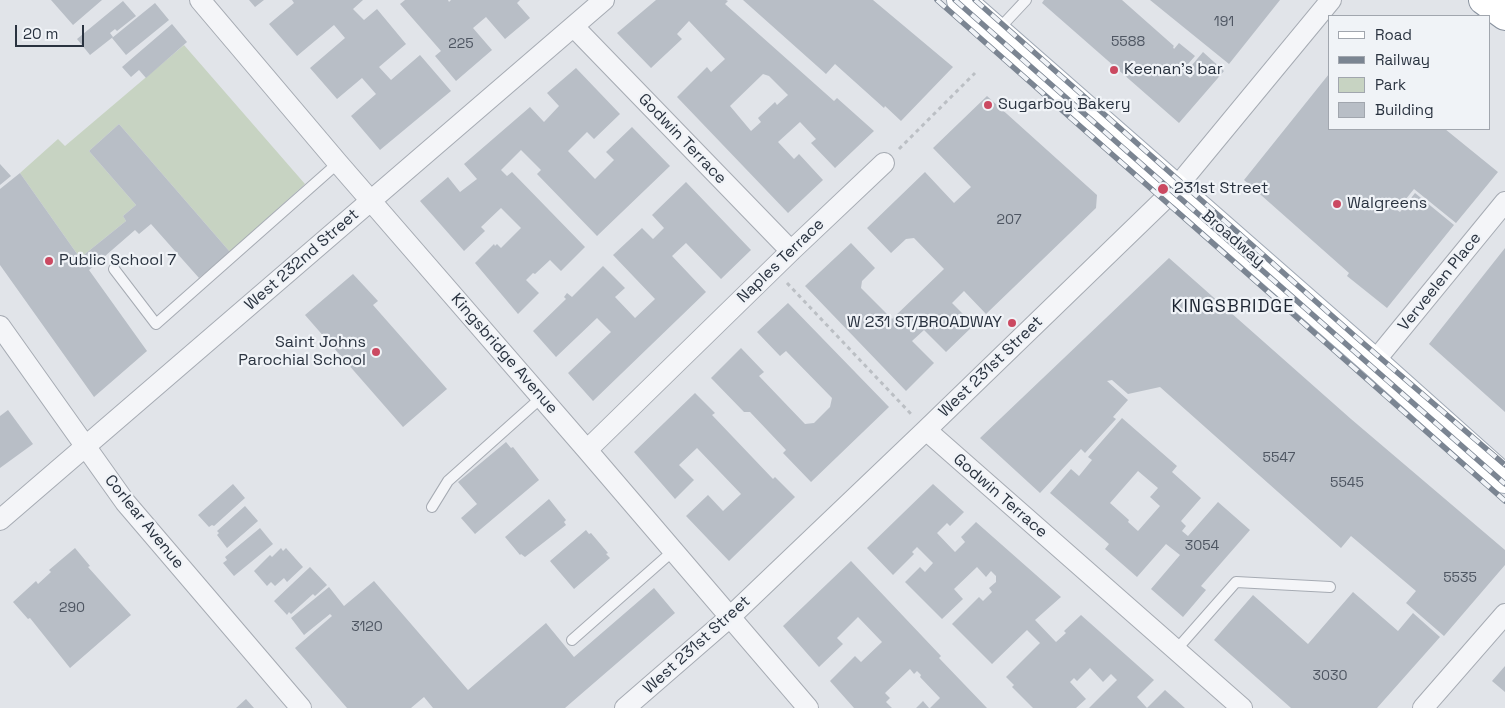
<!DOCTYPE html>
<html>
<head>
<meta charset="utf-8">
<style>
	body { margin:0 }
	#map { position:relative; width:1505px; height:708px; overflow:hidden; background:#e1e4e9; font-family:"Space Grotesk",sans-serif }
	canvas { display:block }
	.legend { position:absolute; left:1328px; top:15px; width:162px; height:115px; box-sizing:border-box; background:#f0f3f7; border:1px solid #a1a6ae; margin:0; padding:6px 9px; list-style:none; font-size:15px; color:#2a3340 }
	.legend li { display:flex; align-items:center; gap:10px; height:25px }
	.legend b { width:25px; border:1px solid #a1a6ae }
	.scale { position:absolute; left:15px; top:25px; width:69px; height:22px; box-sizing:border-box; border:2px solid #2a3340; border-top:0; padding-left:6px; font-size:15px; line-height:18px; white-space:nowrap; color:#2a3340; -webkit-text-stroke:4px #f0f3f7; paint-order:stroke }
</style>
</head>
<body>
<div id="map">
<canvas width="1505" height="708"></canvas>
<ul class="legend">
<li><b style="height:6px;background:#fff"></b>Road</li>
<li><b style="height:6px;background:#7b8592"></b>Railway</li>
<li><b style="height:14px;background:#c7d3c2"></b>Park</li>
<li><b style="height:14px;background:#b8bec6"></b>Building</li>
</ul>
<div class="scale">20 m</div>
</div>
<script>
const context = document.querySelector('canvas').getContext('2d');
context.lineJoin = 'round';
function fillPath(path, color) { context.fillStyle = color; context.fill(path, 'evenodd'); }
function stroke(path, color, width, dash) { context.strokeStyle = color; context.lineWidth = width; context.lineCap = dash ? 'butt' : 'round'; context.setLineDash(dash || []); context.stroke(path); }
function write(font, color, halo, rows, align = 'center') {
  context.font = font + ' "Space Grotesk",sans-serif'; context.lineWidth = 4.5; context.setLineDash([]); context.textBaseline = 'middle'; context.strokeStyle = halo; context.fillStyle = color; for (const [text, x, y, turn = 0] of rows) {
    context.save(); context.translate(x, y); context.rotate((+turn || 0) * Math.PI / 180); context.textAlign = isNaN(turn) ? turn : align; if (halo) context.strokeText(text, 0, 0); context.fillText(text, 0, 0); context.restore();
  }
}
const green = new Path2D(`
	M184,45L305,184L230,252L119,124L89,151L136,205L123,216L126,221L80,258L20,173L58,139L65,146Z`);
const building = new Path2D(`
	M51,0H102L73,25Z
	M249,0H264L255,7Z
	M292,0H363L353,9L364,20L377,9L406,44L379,67L391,80L420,55L451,91L380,150L351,116L376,94L362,78L337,99L310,68L345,38L334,25L297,56L269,24L294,3Z
	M405,0H448L449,2L451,0H520L517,3L530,18L505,39L486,17L473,28L492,50L456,81L435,56L441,51L400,4Z
	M656,0H726L728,1L725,4L834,101L837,98L874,131L835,168L811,143L816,139L800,122L778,142L794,159L799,154L823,180L788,213L677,97L707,67L711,72L725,59L689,21L677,34L682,39L651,68L617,33ZM763,74L769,76L788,95L777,105L775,102L758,118L761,122L751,131L730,106Z
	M743,0H873L953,67L901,121L885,106L884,108L835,64L826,74Z
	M1044,0H1122L1174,46L1173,47L1174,49L1179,43L1195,56L1182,71L1190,78L1193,76L1187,71L1203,52L1224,71L1179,123L1042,3Z
	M1150,0H1280L1229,64Z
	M123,1L136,16L117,31L115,29L110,33L113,37L90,55L77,39Z
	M155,3L169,20L126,55L112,38Z
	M172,24L187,42L146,78L139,70L131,77L122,67Z
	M576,68L620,114L594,139L587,132L568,151L595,179L614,160L606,152L632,127L670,166L597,236L537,174L541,170L521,150L501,170L507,176L512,172L585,247L561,271L550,260L535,274L533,273L526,280L539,293L518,314L475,263L494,244L495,246L497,244L501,248L521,228L501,208L481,227L485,231L464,251L420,201L448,177L460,192L477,179L464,164L530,107L544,122L559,106L547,93Z
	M1329,74V129H1445L1498,172L1456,223L1414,189L1397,210L1400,212L1415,193L1454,225L1387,308L1347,276L1349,273L1244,180Z
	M987,96L1097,195L1096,208L986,314L964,291L952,303L974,325L946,352L924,330L912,341L934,363L906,391L805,286L851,243L875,268L862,281L861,288L892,319L944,269L914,238L906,239L891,253L867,228L925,172L954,203L971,187L933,148Z
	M119,124L230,252L199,278L151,224L139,234L135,230L89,270L147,351L94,397L0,265V189L20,173L80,258L126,221L123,216L136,205L89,151Z
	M0,164L11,176L0,185Z
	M686,182L751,250L721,279L686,243L672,256L706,292L593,401L568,373L611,332L597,318L556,357L533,331L566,299L564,297L567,293L572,297L603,266L625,288L615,297L635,318L655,299L613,255L642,228L653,239L664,228L652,215Z
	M1505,248V412L1429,344Z
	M1169,258L1351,419L1505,550V565L1444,636L1406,603L1416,591L1351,536L1341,548L1160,387L1128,394L1112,380L1107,381L1128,400L1113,417L1116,419L1085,453L1081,449L1040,493L980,438Z
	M353,274L378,301L373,305L447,389L403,427L305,315Z
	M788,303L889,407L811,482L783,453L786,450L750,412H744L711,378L741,348L764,372L759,376L805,424L814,423L830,407L832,398L786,351L780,356L757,332Z
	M695,393L715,413L712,415L773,479L775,477L795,497L729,561L686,516L708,495L723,511L741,494L697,448L679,465L694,480L675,499L634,452Z
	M8,410L33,444L0,468V416Z
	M1122,418L1177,466L1172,472L1201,498L1181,521L1186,526L1182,531L1188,536L1218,502L1250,530L1201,586L1206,590L1183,617L1151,589L1180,555L1166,544L1137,577L1105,549L1109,544L1050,493L1071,469L1079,476L1092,460L1088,457ZM1138,471L1158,488L1150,497L1160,506L1138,531L1128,522L1129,520L1110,503Z
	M506,442L511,448L513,447L539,480L475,534L461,518L477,504L458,482Z
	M233,484L245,498L214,526L212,525L209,527L198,515Z
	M933,484L964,512L950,526L947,523L937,533L955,552L965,542L961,537L976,522L1061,597L1035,620L1056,642L1066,633L1064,631L1081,615L1154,680L1137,697L1147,708L1165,690L1185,708H1089L1117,680L1111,674L1103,682L1090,668L1077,681L1074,678L1070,682L1086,699L1076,708H1033L1012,687L1014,685L1006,677L1040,643L1027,630L992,664L952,624L979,597L983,601L992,592L989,588L996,582V576L991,571L986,577L977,567L954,589L963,599L942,619L905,582L920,567L925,572L933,563L917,547L912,552L914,554L893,575L867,548Z
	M549,499L566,520L564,522L566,525L525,557L521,554L520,555L505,537Z
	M245,506L258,521L227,548L217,535L219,533L217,531Z
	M260,528L273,544L234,576L223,563L227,560L225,557Z
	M586,530L589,534L591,533L608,553L606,554L610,558L574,589L550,561Z
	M75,548L90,566L88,567L131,615L70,668L30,618L28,619L13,602L36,581L38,584L51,572L49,570Z
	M281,548L283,551L286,548L303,567L287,582L284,578L275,586L271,582L267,586L254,571L270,555L272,557Z
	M851,561L941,656L939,658L987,708H930L940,698L920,677L921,675L917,671L914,674L910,669L885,693L890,698L886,702L892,708H854L830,681L855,656L861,662L882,642L858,617L837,638L843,644L819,667L783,626Z
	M310,567L327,585L315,596L313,594L291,614L289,612L287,615L274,601Z
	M374,581L468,690L546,623L574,657L654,588L675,613L565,708H433L424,697L411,708H347L295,648L332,616L330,614L304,635L291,618L329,587L344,606Z
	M1353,592L1398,631L1413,613L1440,637L1377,708H1291L1214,640L1253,595L1308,644Z
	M1505,666V692L1492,681Z
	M246,699L254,708H236Z
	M923,701L929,708H916Z`);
const path = new Path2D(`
	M899,149L975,73
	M787,283L912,415`);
const lane = new Path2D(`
	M997,31L1026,0
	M114,269L156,324L338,163
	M432,507L448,481L542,397
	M572,640L673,551
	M1176,650L1236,582L1330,587`);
const street = new Path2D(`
	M200,0L338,163L587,450L808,708
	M574,27L791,251
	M0,326L125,502L301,708
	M1374,362L1505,202
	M926,430L1242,708
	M587,450L791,251L884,163
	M0,520L604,0
	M625,708L730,617L926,430L1175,189L1331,0
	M1423,708L1505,614`);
const primary = new Path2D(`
	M961,0L1374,362L1505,479`);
const highway = new Path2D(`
	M1483,0L1505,16`);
const rail = new Path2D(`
	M937,0L1505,501
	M955,0L1505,484
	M975,0L1356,337L1505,465`);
const markers = [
	[1114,70,5,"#cb4961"],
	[988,105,5,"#cb4961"],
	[1163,189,6,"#cb4961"],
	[1337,204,5,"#cb4961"],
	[49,261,5,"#cb4961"],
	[1012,323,5,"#cb4961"],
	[376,352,5,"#cb4961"]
];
const numberNames = [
	["191",1224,22],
	["5588",1128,42],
	["225",461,44],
	["207",1009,220],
	["5547",1279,458],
	["5545",1347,483],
	["3054",1202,546],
	["5535",1460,578],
	["290",72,608],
	["3120",367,627],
	["3030",1330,676]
];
const poiNames = [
	["Keenan's bar",1124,70],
	["Sugarboy Bakery",998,105],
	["231st Street",1174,189],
	["Walgreens",1347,204],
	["Public School 7",59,261],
	["W 231 ST/BROADWAY",1002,323,"right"],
	["Saint Johns",366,343,"right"],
	["Parochial School",366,361,"right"]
];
const streetNames = [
	["Godwin Terrace",682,139,46],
	["Broadway",1233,239,41],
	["West 232nd Street",302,260,-41],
	["Naples Terrace",781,261,-44],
	["Verveelen Place",1440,282,-51],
	["Kingsbridge Avenue",504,354,49],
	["West 231st Street",991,367,-44],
	["Godwin Terrace",1000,496,41],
	["Corlear Avenue",144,522,51],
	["West 231st Street",697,645,-42]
];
const neighbourhoodNames = [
	["KINGSBRIDGE",1233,307]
];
fillPath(green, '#c7d3c2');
fillPath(building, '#b8bec6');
stroke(lane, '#a6abb3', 12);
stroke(street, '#a6abb3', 22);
stroke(primary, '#a0a9b5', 30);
stroke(highway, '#89929f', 30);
stroke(path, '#bbbfc4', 3, [4, 4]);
stroke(lane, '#f4f5f8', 10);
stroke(street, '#f4f5f8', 20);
stroke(primary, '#fff', 28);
stroke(highway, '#fff', 28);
stroke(rail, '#7b8592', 5.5);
stroke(rail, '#f0f3f7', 4, [11]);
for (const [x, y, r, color] of markers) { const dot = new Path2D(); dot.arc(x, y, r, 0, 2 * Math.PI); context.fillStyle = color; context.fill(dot); stroke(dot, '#f0f3f7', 2); }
write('14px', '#4e5662', null, numberNames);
write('16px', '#2a3340', '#f0f3f7', poiNames, 'left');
write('16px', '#2a3340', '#f0f3f7', streetNames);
context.letterSpacing = '1px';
write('18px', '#1c2431', '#f0f3f7', neighbourhoodNames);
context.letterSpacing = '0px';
</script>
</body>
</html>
